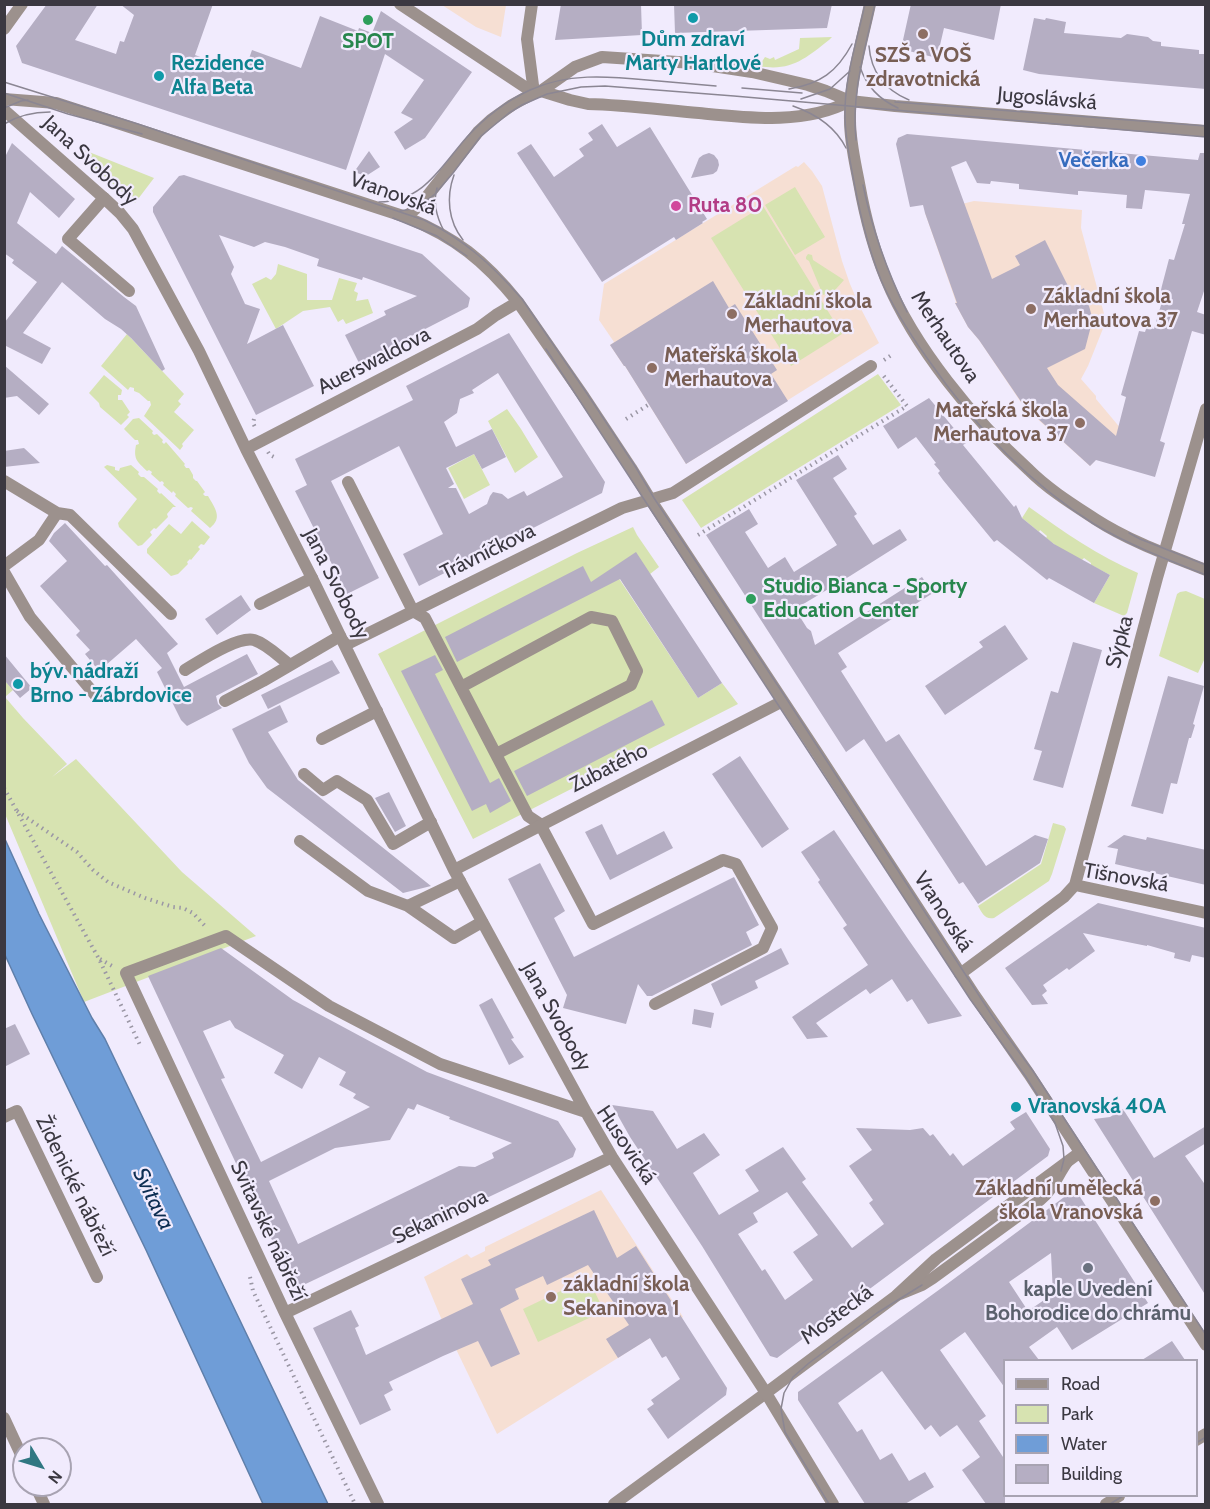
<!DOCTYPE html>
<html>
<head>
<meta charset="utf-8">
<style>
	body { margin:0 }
	#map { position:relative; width:1210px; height:1509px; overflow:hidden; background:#f1ebfd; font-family:Cabin,sans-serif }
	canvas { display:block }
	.frame { position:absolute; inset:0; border:6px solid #3b3841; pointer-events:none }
	.legend { position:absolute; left:1003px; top:1359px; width:195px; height:138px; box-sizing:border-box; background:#f1ebfd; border:2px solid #a8a3b2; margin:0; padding:8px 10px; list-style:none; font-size:18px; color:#3b3841 }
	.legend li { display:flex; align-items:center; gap:12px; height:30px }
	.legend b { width:30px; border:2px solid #a8a3b2 }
	.north { position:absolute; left:12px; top:1437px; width:60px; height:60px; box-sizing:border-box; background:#f1ebfd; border:2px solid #a8a3b2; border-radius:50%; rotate:128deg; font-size:16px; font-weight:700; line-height:24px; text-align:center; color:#3b3841 }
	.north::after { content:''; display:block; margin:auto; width:21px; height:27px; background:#307782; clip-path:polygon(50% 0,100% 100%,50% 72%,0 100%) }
</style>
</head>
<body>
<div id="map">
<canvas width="1210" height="1509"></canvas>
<div class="frame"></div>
<ul class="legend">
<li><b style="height:8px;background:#9c918d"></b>Road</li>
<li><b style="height:16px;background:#d7e3b1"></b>Park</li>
<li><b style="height:16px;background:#6f9dd7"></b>Water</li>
<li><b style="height:16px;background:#b5aec3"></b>Building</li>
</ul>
<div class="north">N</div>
</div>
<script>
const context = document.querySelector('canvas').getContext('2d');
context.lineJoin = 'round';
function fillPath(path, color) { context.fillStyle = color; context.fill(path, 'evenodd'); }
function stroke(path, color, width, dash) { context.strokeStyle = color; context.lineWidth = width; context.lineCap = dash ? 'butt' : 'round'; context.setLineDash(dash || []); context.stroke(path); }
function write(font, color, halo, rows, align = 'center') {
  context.font = font + ' Cabin,sans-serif'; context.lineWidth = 4.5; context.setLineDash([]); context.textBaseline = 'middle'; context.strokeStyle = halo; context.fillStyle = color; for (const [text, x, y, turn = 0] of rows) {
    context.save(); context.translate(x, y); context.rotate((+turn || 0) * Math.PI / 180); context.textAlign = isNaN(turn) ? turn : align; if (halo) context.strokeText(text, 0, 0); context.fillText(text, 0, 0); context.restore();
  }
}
const education = new Path2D(`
	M442,5H506L501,37L476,27Z
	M804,162L812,171L822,186L842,261L850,284L860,307L879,343L686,464L625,366H624L610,345L614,342L599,320L604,284L796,166L798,167Z
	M974,201L1082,210L1081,228L1106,321L1088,366L1081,379L1096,396V399L1122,430L1090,466L1024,407L979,340L968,327L955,303L956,302L925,213Z
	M601,1190L683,1317L497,1434L441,1318L424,1277L467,1254L471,1258L485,1251V1247L487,1246Z`);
const green = new Path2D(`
	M832,37L829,40C806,58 791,72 759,66L765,57L770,59L774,57L775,60L799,49L800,38Z
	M84,150L154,178L135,203L80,155Z
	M795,187L825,237L795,255L765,205Z
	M763,206L842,334L791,366L711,238Z
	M808,254L812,255L813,260L844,280L835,290L823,295L809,261L806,259V257Z
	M278,264L307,274V300H332L339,278L357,283L354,291L358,293L356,301L368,299L373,313L346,324L343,319L338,322L330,307L303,311L276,329L252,284L266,277L271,280L276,274Z
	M127,334L184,394L178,401L181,404L174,412L194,430L182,444L183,446L180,450L144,416L151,405L150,401H148L139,393L134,391V388L130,387L128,390L101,366Z
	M878,374L901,405L701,528L682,500Z
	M104,375L122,390L121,395H118V400H122L130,412L127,415L129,417L121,425L100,407L99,403L89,393Z
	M507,409L521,429L538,457L515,473L488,421Z
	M139,418L153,431L152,433L154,435L157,434L163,440L162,442L164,444L166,442L185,464L184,465L186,468H189L193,475V478L196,481H197L205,492L203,494L205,496H208C215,508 223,518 210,528L191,511L193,508L191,507L188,508L175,496L176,494L173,491L172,493L163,485L164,483L162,481L160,482L151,474L152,472L149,470L147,471C138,462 133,460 136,445L139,444L138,440H135L124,429L133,419Z
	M474,454L490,485L464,499L448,468Z
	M107,465L115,467V470L119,471L120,468L131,465L139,472L138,474L141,477H144L158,489L157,491L160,494L161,493L176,507H173L167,514L168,517L156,529L154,528L150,532L152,535L142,545L138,546L119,527L118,523L137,499L104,467Z
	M1029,507C1064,532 1098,556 1138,573L1127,613L1124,616L1094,603L1110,575L1091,565V563L1084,558L1082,560L1063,551L1046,538L1047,536L1040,530L1039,532L1022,518Z
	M192,521L210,537L204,545L201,544L198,547L200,549L191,560L190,559L187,562L188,564L178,574L171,576L147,553V549L169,524L181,534Z
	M633,527L637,535L659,567L650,574L612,568L698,698L722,683L738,704L473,839L378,654L577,553Z
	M1186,591L1205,599V658L1198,673L1159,656L1177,594L1180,592Z
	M4,680L13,690L5,697L23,718L67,764L52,777L76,759L182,872L256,936L84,1002L5,814Z
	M1053,823L1064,826L1066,829L1052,874L1049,881L994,918C985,920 982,913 978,906L1041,864Z
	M588,1278L604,1311L538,1342L523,1309Z`);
const water = new Path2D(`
	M4,837L39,914L92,1018L105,1039L328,1504H263L146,1250L32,1014L5,955Z`);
const building = new Path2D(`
	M47,4H98L75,40L116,54L120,41L124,42L134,15L120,4H213L195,55L244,73L252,50L301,68L320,16L358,31L359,28L372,33L381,11L472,72L425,138L405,150L394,132L413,119L401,113L424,80L385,54L346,170L22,63L16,46Z
	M561,4H641L642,35L555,40Z
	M674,4H832L827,28L675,33Z
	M911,4H1001L994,40L944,28L937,58L901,49Z
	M1034,18L1045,20L1046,18L1066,22L1064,33L1121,38L1127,34L1148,37L1153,41L1161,42V46L1199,50V54H1206V89L1111,81L1039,74L1023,70Z
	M602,124L617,147L650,127L707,219L702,222L703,223L676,240L674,237L602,282L517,153L531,144L554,177L584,156L579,149L593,140L588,133Z
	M907,134L1198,160L1200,153H1206V285L1197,312L1206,315V335L1192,331L1160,441L1165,443L1155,477L1096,460L1090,466L1024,406L979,340L968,327L955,303H957L925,213L923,205L910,207L896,144L898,138ZM966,161L977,183L990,184L991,181L1019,184V189L1078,195V191H1081L1127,195L1126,208L1142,209L1145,190L1190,194L1182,224H1185L1174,260L1169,259L1159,297L1163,298L1154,329L1147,326L1145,332L1139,331L1121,395L1126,397L1116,436L1058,385L1047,368L1085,349L1091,326L1094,324L1084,288L1072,294L1045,240L1015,256L1020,265L992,279L951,167Z
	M12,143L75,199L59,218L30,192L17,223L56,254L62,246L124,297L136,306L165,369L162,371L131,338L121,329L105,319L62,282L23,333L51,348L42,364L4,345V323L37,282L12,263L14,260L4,253V159Z
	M369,151L380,167L366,176L354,172Z
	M709,153L714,155L718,160L719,165L717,171L713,174L691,178L699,158L703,155Z
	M184,175L422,254L470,298L468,307L359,363L345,335L386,315L384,311L417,296L363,277L362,280L317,266L319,259L285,247L265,242L254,247L219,235L234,267L231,274L245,304L260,309L247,344L283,325L314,386L256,415L153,212V207L179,176Z
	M713,281L729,308L735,304L777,370L771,374L788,401L686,464L625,366H624L610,345Z
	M509,333L605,482L602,493L419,586L403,554L443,534L399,446L331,481L379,578L347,594L295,491L307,485L295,459L413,400L406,386ZM498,373L563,477L527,496L524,491L508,499L502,494L493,492L490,496L487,504L469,514L456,488H448L454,484L446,468L474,454L482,469L506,457L492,429L456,447L444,422L457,413L460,399L474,393L472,390Z
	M4,365L49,404L39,415L17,396L4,398Z
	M929,398L966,443L963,445L1014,507L1016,505L1022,518L1054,544L1110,575L1094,603L1049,578L1047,580L997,540L994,542L943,480L938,473L940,471L934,464L936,463L916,437L898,449L883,426Z
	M24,448L40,463L4,467V451Z
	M838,455L847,469L833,478L857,514L854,516L873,545L900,529L907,540L850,576L795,609L807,628L811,631L815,645L922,577L933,593L838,653L847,667L841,671L886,742L899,734L986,866L1035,835L1048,839L1040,863L978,904L963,882L959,884L946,864L864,739L846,752L706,535L749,509L758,524L745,532L768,568L785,557L794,572L837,545L796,480Z
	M65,523L105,566L107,565L178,644L167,653L184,687L247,654L258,674L216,696L218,704L222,708L187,726L181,720L157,672L162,668L136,639L99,671L85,654L90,650L76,635L80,631L40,586L67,561L49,541L54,533Z
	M636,552L722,683L698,698L620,579L457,662L445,637L583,566L591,582Z
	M241,595L251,610L217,635L205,619Z
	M1005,625L1028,659L945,715L925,686L983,647L979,642Z
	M1073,642L1102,650L1063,788L1033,780L1042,751L1034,749L1051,691L1058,693Z
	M4,654L32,688L20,698L4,680Z
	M435,655L443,670L435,674L490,783L499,778L511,801L490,813L486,804L472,811L401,671Z
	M332,660L340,673L268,709L261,695Z
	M1168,676L1204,686L1193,724L1195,725L1191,738H1189L1177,784L1171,783L1163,814L1131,806Z
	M652,700L665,725L527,796L514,771Z
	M280,705L288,722L268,732L298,780L431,886L403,893L267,788L249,763L232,729Z
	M740,756L789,829L762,848L712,774Z
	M389,792L406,826L395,832L375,798Z
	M602,824L617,855L664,831L673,848L610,880L585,832Z
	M834,830L908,939L962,1016L928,1024L912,999L907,1002L892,979L870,994L866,989L816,1023L828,1037L807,1039L792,1017L868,965L843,928L847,925L818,882L820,880L801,852Z
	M1124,835L1146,840L1147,837L1206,850V885L1115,864L1118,849L1107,847Z
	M540,863L565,911L554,918L574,957L734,877L759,925L746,932L752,945L652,996H647L638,984L626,1024L563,1008L567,995L508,879Z
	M1098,903L1206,928V958L1192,955L1190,962L1174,958L1175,953L1147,945V946L1083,933L1095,951L1069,970L1067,968L1043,985L1047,991L1042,995L1048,1004L1032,1005L1005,968Z
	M221,948L293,1000L427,1072L558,1121L576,1149L573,1157L295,1289L148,976ZM230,1020L235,1028L284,1055L274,1073L302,1089L319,1057L346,1072L339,1085L356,1094L353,1098L370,1107L261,1162L221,1079L225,1078L203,1031ZM417,1104L450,1117L449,1119L512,1143L492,1153L494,1158L475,1167L459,1166L298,1244L269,1181L335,1148L390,1140L408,1108L414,1110Z
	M781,948L789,964L755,981L758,988L721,1006L711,984Z
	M492,998L514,1038L511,1039L524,1057L509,1065L479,1005Z
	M694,1009L714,1013L711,1028L692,1024Z
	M15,1024L30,1054L4,1067V1029Z
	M612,1105L653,1111L677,1149L704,1133L720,1155L693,1173L719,1215L759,1191L745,1170L783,1147L806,1179L802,1182L852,1248L884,1224L869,1203L873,1200L849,1166L872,1150L856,1128L910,1130L923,1128L930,1136L933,1134L950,1156L953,1153L963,1166L1015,1129L1010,1122L1026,1112L1050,1149L1048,1156L777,1358L770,1356L702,1246L630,1137ZM787,1192L818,1235L793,1252L813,1280L785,1300L765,1269L762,1271L738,1234L758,1222L753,1213Z
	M1123,1109L1154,1158L1206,1126V1143L1185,1156L1206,1186V1296L1094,1119L1110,1117Z
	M1075,1189L1148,1303L1072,1350L1057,1327L1029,1347L1039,1360H1005V1388L965,1332L940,1350L986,1416L979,1421L1005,1460V1504H986L962,1470L980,1457L957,1425L940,1437L931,1425L925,1430L882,1371L838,1403L857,1432L862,1429L880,1460L892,1453L909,1481L925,1472L934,1487L905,1504H865L798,1400V1392L947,1284ZM1051,1253L1053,1294L1028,1311L1009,1282Z
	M594,1210L617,1258L636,1246L727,1388L726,1395L668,1439L647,1409L654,1404L651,1400L680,1379L666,1356L662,1358L650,1338L618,1358L606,1339L629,1325L588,1265L547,1285L543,1276L515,1289L519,1299L500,1309L520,1354L491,1367L478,1341L443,1356L389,1382L393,1390L384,1395L391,1410L360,1425L313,1328L351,1310L359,1326L355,1328L366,1355L473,1304L461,1279L491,1265L488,1260Z
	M1172,1341L1185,1360H1142Z`);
const path = new Path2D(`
	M884,360L893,354
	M254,419L253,423L256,429
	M626,419L648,405
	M268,452L270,455L274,457
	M698,535L907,406L883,375
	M4,788L99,959L140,1045
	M17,811L77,852L93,870L108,882L145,898L173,907L183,908L193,913L206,927
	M100,959L114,967
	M250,1277L253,1291L355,1504`);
const service = new Path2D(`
	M532,4L527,39L534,93
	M104,198L68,239L129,291
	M4,481L57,513L39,540L4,566
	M348,482L413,611L425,618L528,816L540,824L593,924L723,860L736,864L772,928L763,948L655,1004
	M57,513L70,515L171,614
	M4,572L30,617L96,696
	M260,604L312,578
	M185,670C200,661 237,636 254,640C267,644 279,657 290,665
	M461,687L591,617L612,621L637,671L631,685L496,754
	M225,701L263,681L340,636
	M322,739L377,711
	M304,774L323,790L337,781L367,800L393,844L431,822
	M300,841L368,891L408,906L460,881
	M408,906L454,938L482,922
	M900,1294L922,1285L933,1278L1040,1200C1054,1188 1057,1176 1067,1162
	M614,1504L766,1393`);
const minor = new Path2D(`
	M400,4L534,93
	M4,29L22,4
	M850,101L895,106L1206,131
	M4,110L104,198L120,213L133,229L199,351L246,449L312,578L454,870L586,1112L612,1157L766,1393L833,1504
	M406,217C456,238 484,260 518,302L584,397L631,468L650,499L818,754L975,996L1029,1074L1206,1345
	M246,449L477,329L496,315L518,302
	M345,645L622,508L673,493L871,366
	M454,870L783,701
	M1075,885L1206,913
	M960,974L1064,897L1075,885L1157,578L1206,409
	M4,1117L17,1111L97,1277
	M285,1313L612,1157
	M766,1393L896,1296L936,1259L1079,1153
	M4,1418L24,1461
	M1196,1440L1206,1434
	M35,1485L44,1504
	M378,1504L285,1313L126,973L226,936L329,1006L440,1064L586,1112
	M1106,1504L1119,1496`);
const tertiary = new Path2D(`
	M870,4C862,42 849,83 850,120C850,142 855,162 859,183C865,216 873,248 886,279C914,347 975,421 1029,470C1048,489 1072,504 1095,519C1129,541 1168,555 1206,570
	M541,91L570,100L588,104C626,105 663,110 699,113C749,118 805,125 850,101
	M4,99L56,103L406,217L421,204L478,132L491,120L512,105L534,93L541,91L575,67L602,57L693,63L752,72L808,85L826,91L850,101`);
const tram = new Path2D(`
	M865,4C857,41 844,79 845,116C845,133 848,149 851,166C858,205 866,243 881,280C893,308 910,334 927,358C972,423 1027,482 1094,524C1129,545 1168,560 1206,575
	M869,46C871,72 885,90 909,100
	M860,67C867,87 879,99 898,108
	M4,82L138,124L424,220C464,239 493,266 522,299L588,395L635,466L654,498L786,698L993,1017L1033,1071L1206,1335
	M742,88L802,93
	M789,89C820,84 837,72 852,44
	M4,93L68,114L142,134
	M801,99L830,89L850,71
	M895,102L1206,126
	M793,106C816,114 835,126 846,148
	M4,108L21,101L28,100
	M4,124C19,115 33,112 50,112
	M856,140C851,94 865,50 875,4
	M454,175C446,197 448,221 463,240
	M863,185C872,229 887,271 907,312
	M437,188C433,202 437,218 444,231
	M379,202C424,202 441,166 467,137C485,117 506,101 530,90C567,73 607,76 647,80C670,82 693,84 716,86
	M400,211L411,209L430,198L435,194L453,173L481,136L509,113L522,105L547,94L581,87L605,86L734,96L1206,137
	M393,218L437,236L467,256
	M546,349L970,999L1026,1077L1055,1123L1063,1146L1064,1159L1061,1171
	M1129,533L1140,539L1206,565
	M1196,1443L1206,1437
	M829,1504L785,1432L781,1409L784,1393L793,1377L809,1363L877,1313L922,1285
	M1110,1504L1123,1496`);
const markers = [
	[693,18,6,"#0f9aa8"],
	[368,20,6,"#2e9e5b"],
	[923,34,6,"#8d6e63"],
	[159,76,6,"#0f9aa8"],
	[1141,161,6,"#3f7fe0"],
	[676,206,6,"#d1479c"],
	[1031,309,6,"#8d6e63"],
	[732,314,6,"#8d6e63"],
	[652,368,6,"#8d6e63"],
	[1080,423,6,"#8d6e63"],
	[751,599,6,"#2e9e5b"],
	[18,684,6,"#0f9aa8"],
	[1016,1107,6,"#0f9aa8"],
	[1155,1201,6,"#8d6e63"],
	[1088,1268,6,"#6b7280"],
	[551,1297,6,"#8d6e63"]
];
const cultureNames = [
	["Dům zdraví",693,40,"center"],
	["Marty Hartlové",693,64,"center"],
	["Rezidence",171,64],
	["Alfa Beta",171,88],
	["býv. nádraží",30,672],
	["Brno - Zábrdovice",30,696],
	["Vranovská 40A",1028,1107]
];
const leisureNames = [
	["SPOT",368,42],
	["Studio Bianca - Sporty",763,587,"left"],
	["Education Center",763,611,"left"]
];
const educationNames = [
	["SZŠ a VOŠ",923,56,"center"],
	["zdravotnická",923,80,"center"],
	["Základní škola",1043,297],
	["Merhautova 37",1043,321],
	["Základní škola",744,302],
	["Merhautova",744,326],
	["Mateřská škola",664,356],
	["Merhautova",664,380],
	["Mateřská škola",1068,411,"right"],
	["Merhautova 37",1068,435,"right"],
	["Základní umělecká",1143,1189,"right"],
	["škola Vranovská",1143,1213,"right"],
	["základní škola",563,1285],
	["Sekaninova 1",563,1309]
];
const streetNames = [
	["Jugoslávská",1047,99,5],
	["Jana Svobody",90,161,43],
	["Vranovská",393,194,20],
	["Merhautova",945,337,56],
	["Auerswaldova",374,361,-27],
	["Trávníčkova",488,552,-26],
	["Jana Svobody",336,584,63],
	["Sýpka",1120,642,-75],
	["Zubatého",609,768,-27],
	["Tišnovská",1126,878,10],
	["Vranovská",943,912,57],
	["Jana Svobody",556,1017,61],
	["Husovická",626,1145,56],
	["Židenické nábřeží",75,1186,64],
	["Sekaninova",440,1217,-25],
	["Svitavské nábřeží",268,1231,65],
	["Mostecká",837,1315,-37]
];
const shopNames = [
	["Večerka",1129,161]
];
const hotelNames = [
	["Ruta 80",688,206]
];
const worshipNames = [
	["kaple Uvedení",1088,1290],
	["Bohorodice do chrámu",1088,1314]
];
const waterNames = [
	["Svitava",153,1199,64]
];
fillPath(education, '#f6dfd3');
fillPath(green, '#d7e3b1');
fillPath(water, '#6f9dd7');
stroke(water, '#5f7faa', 1.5);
fillPath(building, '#b5aec3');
stroke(path, '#9b97a5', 4, [1.5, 4.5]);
stroke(service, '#9c918d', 12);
stroke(minor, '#9c918d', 12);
stroke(tertiary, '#9c918d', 12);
stroke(tram, '#8b8693', 1.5);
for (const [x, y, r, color] of markers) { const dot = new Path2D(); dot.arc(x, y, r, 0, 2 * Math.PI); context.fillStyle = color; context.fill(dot); stroke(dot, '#f1ebfd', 2); }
write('bold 21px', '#0d838f', '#f1ebfd', cultureNames, 'left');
write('bold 21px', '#27864d', '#f1ebfd', leisureNames);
write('bold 21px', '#785e54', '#f1ebfd', educationNames, 'left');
write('21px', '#3b3841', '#f1ebfd', streetNames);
write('bold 21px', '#366cbe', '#f1ebfd', shopNames, 'right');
write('bold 21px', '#b23c85', '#f1ebfd', hotelNames, 'left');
write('bold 21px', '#5b616d', '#f1ebfd', worshipNames);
write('italic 22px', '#0e2e53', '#f1ebfd', waterNames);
</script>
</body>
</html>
